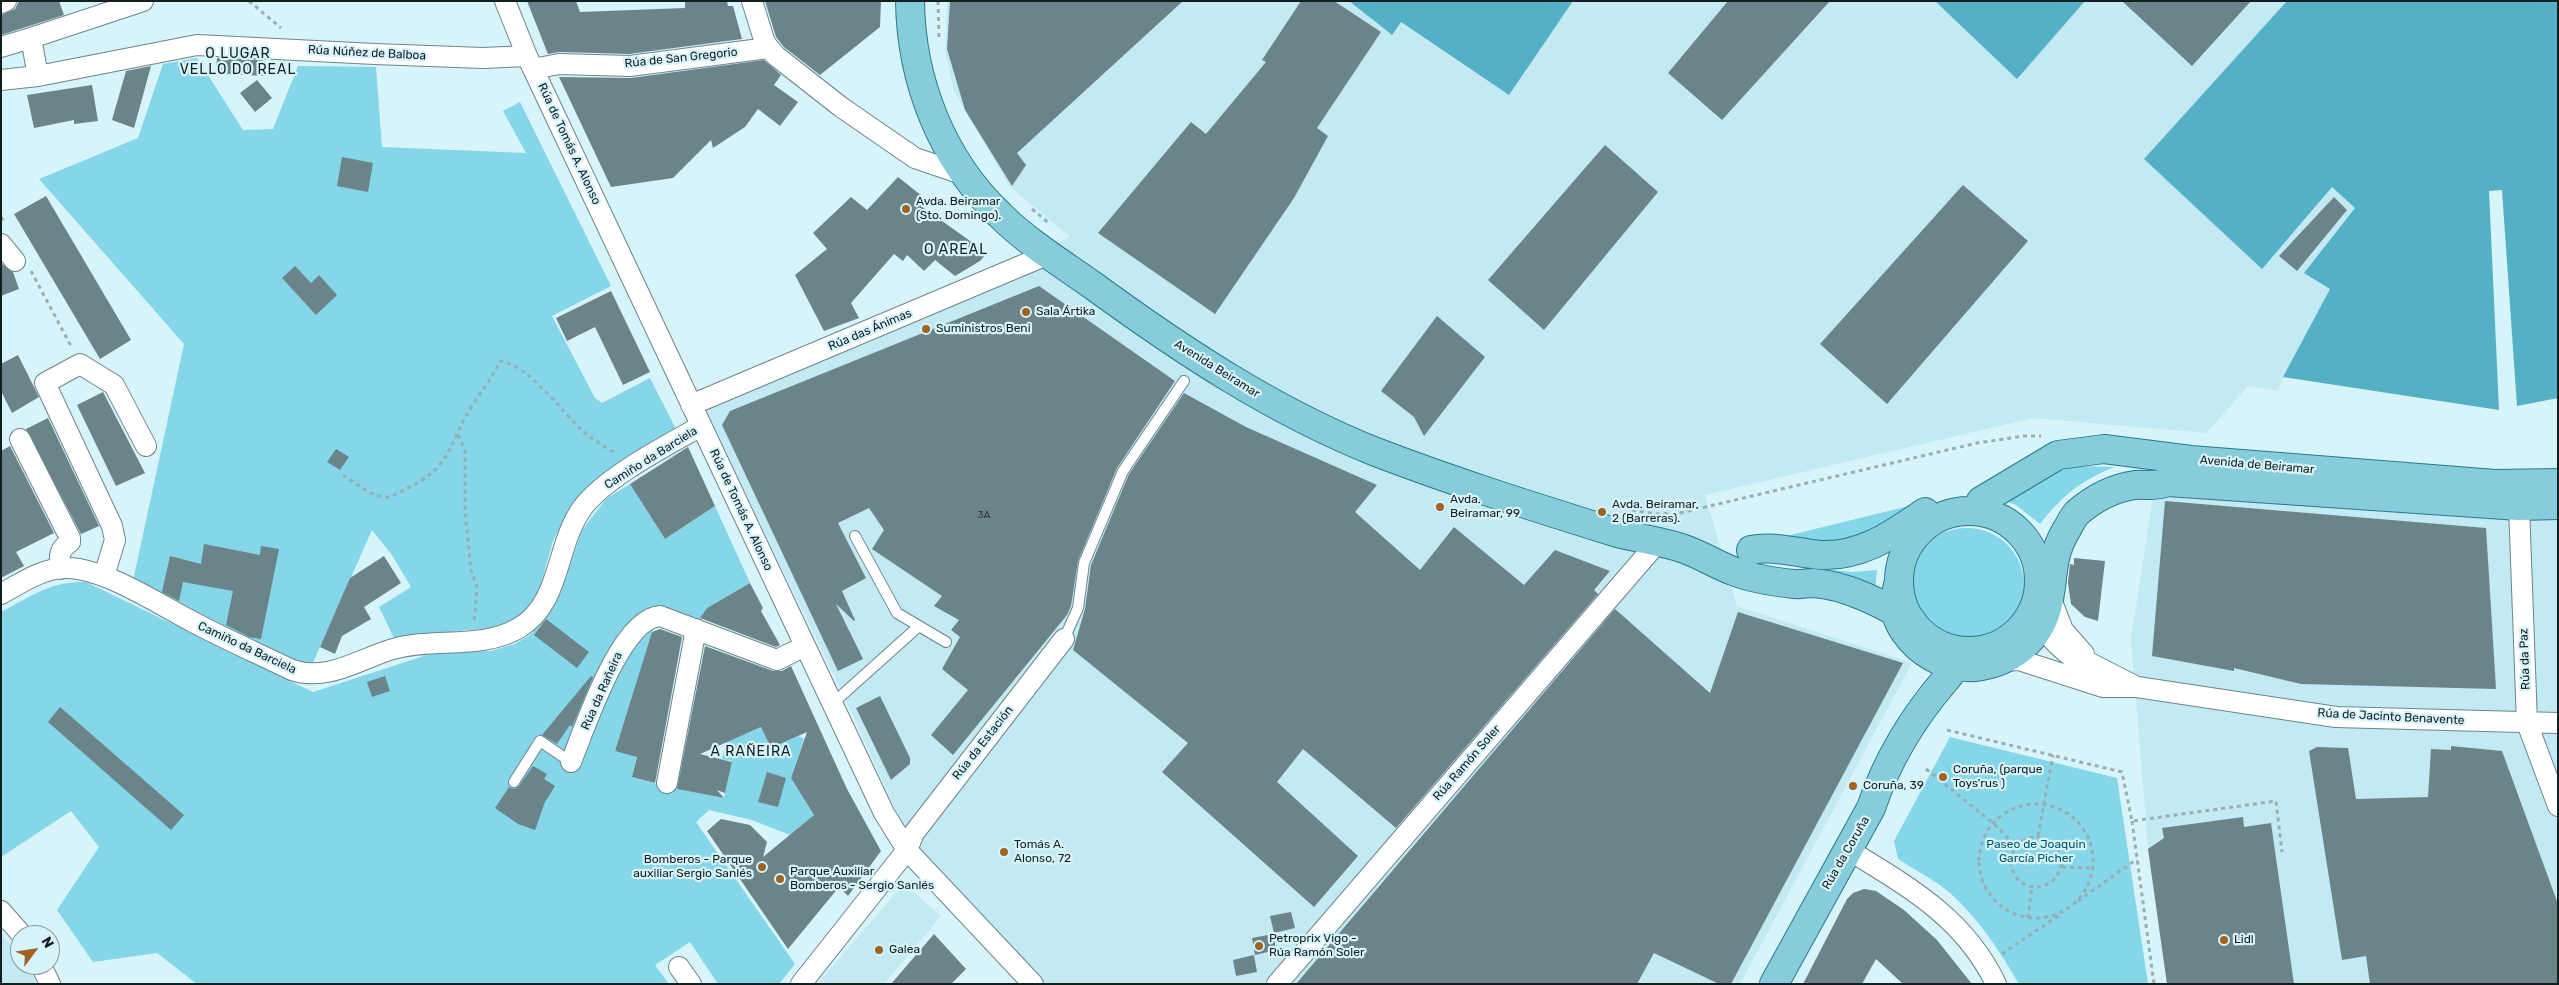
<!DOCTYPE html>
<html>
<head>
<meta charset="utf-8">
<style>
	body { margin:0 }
	#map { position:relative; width:2559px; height:985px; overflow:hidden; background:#d7f4fb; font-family:Rubik,sans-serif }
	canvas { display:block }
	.frame { position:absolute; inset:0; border:2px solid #131e20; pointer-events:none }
	.north { position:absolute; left:10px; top:925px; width:50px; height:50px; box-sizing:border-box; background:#d7f4fb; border:1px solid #899ea3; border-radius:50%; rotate:59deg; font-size:14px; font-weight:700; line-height:20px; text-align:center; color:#131e20 }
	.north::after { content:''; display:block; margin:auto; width:18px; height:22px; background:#9f6324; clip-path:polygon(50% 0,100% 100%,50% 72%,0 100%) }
</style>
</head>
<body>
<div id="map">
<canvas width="2559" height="985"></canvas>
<div class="frame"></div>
<div class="north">N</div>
</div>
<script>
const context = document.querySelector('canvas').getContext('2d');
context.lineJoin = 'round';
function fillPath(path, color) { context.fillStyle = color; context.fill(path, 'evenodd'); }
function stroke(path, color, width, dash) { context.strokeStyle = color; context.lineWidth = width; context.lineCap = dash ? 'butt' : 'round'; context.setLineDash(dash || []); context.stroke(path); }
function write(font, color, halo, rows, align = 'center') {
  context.font = font + ' Rubik,sans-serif'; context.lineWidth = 4.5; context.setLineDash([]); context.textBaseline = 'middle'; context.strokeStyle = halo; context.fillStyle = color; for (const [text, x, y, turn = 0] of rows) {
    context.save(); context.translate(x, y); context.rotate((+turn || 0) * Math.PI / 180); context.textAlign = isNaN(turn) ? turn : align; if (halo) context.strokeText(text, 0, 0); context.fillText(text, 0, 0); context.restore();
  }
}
const built = new Path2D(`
	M947,1H1349L1391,35L1400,22L1509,95L1573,1H1935L2017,78L2085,1H2287L2144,160L2333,187L2356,208L2305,273L2330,289L2277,391L2248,386L2206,433L2033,418L1705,495L1737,606L1912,663L1740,984H1044L910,842L843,694L697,394L1024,259L1070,237L1009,186L954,91L945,50Z
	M2154,491L2558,517V984H2167L2148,849L2131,638Z
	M904,884L941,916L884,984H817Z
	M1,934L20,957V965H26L30,969L36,984H1Z`);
const green = new Path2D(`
	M197,58L243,130L273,129L298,66L376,67L382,147L526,153L503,111L520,102L611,286L552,316L595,398L602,403L650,378L677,431L595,482L570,508L553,541L536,601L519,616L499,628L465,630L395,640L379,607L411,587L392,555L372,530L311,667H292L133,581L184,344L39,179L138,138L163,64Z
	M2077,466L2114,467C2079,482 2063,495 2040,524L2016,505L2003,500L2049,473Z
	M630,484L665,539L715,506L750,583L707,608L697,623H655L615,751L624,753L626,739L640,742L632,777L672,788L724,798L732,761L722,759L730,727L746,734L761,727L771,748L799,736L804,739L791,778L814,815L790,835L752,820L709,810L696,822L795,964L779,984H718L690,942L655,965L669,984H197L157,953L93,962L57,910L99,847L71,811L1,857V612C32,596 50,581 86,582L313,692L433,653L491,651L515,644L530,635L548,615L561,593L582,530L606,499Z
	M1925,502L1861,544L1766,541Z
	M1910 585a57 57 0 1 1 114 0a57 57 0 1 1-114 0Z
	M1822,569L1852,572L1877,570L1875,590L1821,575Z
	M1950,737L2117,778L2148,984H2019C1999,950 1979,919 1950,893C1935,880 1915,870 1898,859L1894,841Z`);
const water = new Path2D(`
	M1349,1H1573L1509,95L1401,22L1392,35Z
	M1935,1H2085L2017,79Z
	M2287,1H2558V398L2517,406L2502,190L2489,191L2499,410L2283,377L2330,289L2304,273L2355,208L2332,187L2262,269L2144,159Z`);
const building = new Path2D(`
	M19,1H59L64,15L1,35V15L15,9Z
	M527,1H576L580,12L685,8V1H727L728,6H733L742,39L629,54L559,52L548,54Z
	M765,1H881L880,27L820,75L784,47L776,37Z
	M950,1H1183L1017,153L1026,165L1012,186L965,110L947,49Z
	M1301,1H1334L1381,32L1317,128L1328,136L1294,198L1215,314L1098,233L1191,122L1206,134L1266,62L1262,60Z
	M1728,1H1830L1722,120L1668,73Z
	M2122,1H2251L2192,66Z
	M217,58L263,60V76L216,73Z
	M764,60L781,75L774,85L798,102L780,126L758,109L745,127L713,148L711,140L673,178L611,187L559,77L631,78Z
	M151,66L134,128L112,120L126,71Z
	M257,80L272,98L255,112L240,93Z
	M92,85L98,121L74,124V120L34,128L27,95Z
	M1605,145L1658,192L1544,330L1488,280Z
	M342,157L373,163L368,192L337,186Z
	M898,177L927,200L921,206L987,253L980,261L955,276L935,260L924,271L907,255L903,261L894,254L851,303L859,318L824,331L795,275L827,249L813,233L851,197L867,210Z
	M1963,185L2028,241L1887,404L1820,344Z
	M46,196L131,340L100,359L14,214Z
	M2334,197L2347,210L2297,271L2279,256Z
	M1,263L13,272L19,289L1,296Z
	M295,266L311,283L319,275L337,295L316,315L282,278Z
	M1039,286L1175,381L1117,468L1078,561L1071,606L1067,615L953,755L931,735L968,690L942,669L960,637L951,630L959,620L934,606L942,596L872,549L884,530L869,508L838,523L866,578L842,591L855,620L854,621L836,604L863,659L838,671L722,425L730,411Z
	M611,291L650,372L623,385L595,327L567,341L556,318Z
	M1437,316L1485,357L1424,436L1414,417L1381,391Z
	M18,355L39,397L12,413L1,391V364Z
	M103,392L145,473L116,486L77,405Z
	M1184,393L1246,427L1377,485L1355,512L1420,570L1454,527L1524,585L1555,550L1610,571L1594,590L1598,594L1396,828L1303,749L1277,782L1358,856L1314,907L1162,772L1188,743L1073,650L1085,609L1091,565L1129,474Z
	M48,418L99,526L81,534L26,429Z
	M10,446L54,533L16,552L24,566L1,578V451Z
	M688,447L715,506L665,539L630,484Z
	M336,449L349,457L340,470L327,462Z
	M2165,501L2486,528L2496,689L2301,684L2234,668V671L2152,656Z
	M204,544L260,555L261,546L279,549L261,639L249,637L226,625L233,591L183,582L179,601L162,592L170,556L201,564Z
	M384,556L401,583L364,607L371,619L342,636L335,654L320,647L350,578Z
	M2074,558L2105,561L2098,621L2085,617L2071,604L2068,583L2070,564L2074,565Z
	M750,583L763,608L761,611L780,645L776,647L700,618L707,608Z
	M1615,609L1710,693L1738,612L1903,663L1731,984H1719L1654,953L1637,984H1296Z
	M546,619L589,652L577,668L534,635Z
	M660,629L682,637L655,783L632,777L637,757L615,751L652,632Z
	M705,646L773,671H782L791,666L847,789L881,851L848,896L839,887L788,949L707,831L721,819L750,825L767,842L763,857L814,815L791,778L807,732L771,748L761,727L700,754L732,762L725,793L717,790L724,798L677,789Z
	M385,676L390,691L372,697L367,682Z
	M591,676L593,677L572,727L570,725L557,744L542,735Z
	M880,696L910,758V764L891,780L856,708Z
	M60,707L184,815L171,830L48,722Z
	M2451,746L2502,751L2558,904V984H2370L2366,956L2342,960L2309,751L2317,747L2348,748L2356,799L2428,797L2431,749L2451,750Z
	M533,766L547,774L544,779L555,786L545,802L535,830L518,824L495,808L509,787L514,789L519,786Z
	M767,772L786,778L778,807L758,802Z
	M2243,817L2244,827L2271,823L2294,984H2167L2148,849L2164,838L2162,828Z
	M1864,889L1876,891L1904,910L1937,940L1972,984H1903L1876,959L1862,984H1803L1847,899L1853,893Z
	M1291,912L1295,928L1274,933L1270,916Z
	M934,934L966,969L951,984H891Z
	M1273,934L1276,950L1255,955L1252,938Z
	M1254,955L1257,972L1236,976L1233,960Z`);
const path = new Path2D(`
	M249,1L281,28
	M938,1L939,40
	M1032,209L1050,224
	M1,217L5,224
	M31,271L72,348
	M458,435L465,450V511L471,570L477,587L474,623
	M343,475C355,482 369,495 383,497C391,498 398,493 404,490C455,466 447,443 474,403C484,387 492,379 500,361C531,366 561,412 584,432C594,440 605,448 616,453
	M1632,510L1656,514L1680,513L1977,443L2024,436H2041
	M1947,730L2122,772L2132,821L2276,801L2282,852
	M1926,769L1993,823L2016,846
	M1979 861a57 57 0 1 1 114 0a57 57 0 1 1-114 0Z
	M2132,821L2154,984
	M2038,836L2053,755
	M2011 862a25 25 0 1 1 50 0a25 25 0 1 1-50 0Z
	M2062,867L2092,868
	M2078,901L2137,859
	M2028,918L2032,887
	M2002,954L2061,914`);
const service = new Path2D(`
	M855,536L897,613L946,642
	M1064,639L1078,608L1084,563L1123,471L1184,381
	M832,704L919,626
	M514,782L540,741L571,762`);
const minor = new Path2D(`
	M505,1L527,56L884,813L907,850L1033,984
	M752,1L765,43L776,56L841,107L915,158L965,175
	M1,3L6,1
	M1,47L31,38
	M533,69L559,64L630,66L768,48
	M38,76L31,38L143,1
	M1,80L38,76L197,45L375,54L483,58L527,56
	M1,244L15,261
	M691,405L1049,254
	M20,439L70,538V542C59,549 59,556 60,569
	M2519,506L2527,723L2558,806
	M104,576L115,540L112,526L45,383L80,364L114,385L146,446
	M1,594C21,583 44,567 68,568C106,569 158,604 193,622C225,639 259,654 292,670C328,682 359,659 393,649C434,637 481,650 519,628C562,602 555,545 583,507C607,476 666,446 701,426
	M2049,594L2063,630L2084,654
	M2036,613C2043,634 2061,649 2078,662L2086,661L2133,685
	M2002,661L2019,660L2103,687H2137L2336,717L2558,723
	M571,762C585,728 620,619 660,616L777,660L805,646
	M667,783L696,629
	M1847,849C1907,886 1964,917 1996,984
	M1,911L22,935
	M41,965L50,984
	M679,967L691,984
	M801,984L907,850L914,833L1064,639
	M1277,984L1657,543`);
const primary = new Path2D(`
	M910,1C911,81 942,160 1000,215C1028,243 1063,264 1095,287C1183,351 1275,412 1376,452C1454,482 1534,507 1614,532C1638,539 1664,541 1687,550C1703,556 1717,565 1733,571C1750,578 1775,582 1794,584C1800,585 1806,583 1813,583C1847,585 1882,604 1912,621
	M1975,511L1981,501L2058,455L2104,449L2191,460L2495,484L2558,483
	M1899 581a70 70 0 1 1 140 0a70 70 0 1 1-140 0Z
	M1751,550C1774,545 1797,553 1820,555C1862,557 1893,534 1925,512
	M1899,581C1892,606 1894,621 1911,640C1927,658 1952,669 1975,667C2009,663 2038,642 2047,608C2055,578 2049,558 2067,529C2070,524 2073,517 2077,513C2093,499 2114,488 2135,485C2147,484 2156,487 2168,482L2519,506L2558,505
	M1774,984L1871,808C1887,760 1914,716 1947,678C1953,670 1959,661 1968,655`);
const markers = [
	[906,209,5,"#9f6324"],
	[1026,312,5,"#9f6324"],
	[926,329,5,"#9f6324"],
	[1440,507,5,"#9f6324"],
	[1602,512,5,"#9f6324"],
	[1943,777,5,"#9f6324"],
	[1853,786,5,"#9f6324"],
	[1004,852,5,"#9f6324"],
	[762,867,5,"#9f6324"],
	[780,879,5,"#9f6324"],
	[2224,940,5,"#9f6324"],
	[1259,946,5,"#9f6324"],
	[879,950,5,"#9f6324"]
];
const numberNames = [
	["3A",984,515]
];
const streetNames = [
	["Rúa Núñez de Balboa",367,53,3],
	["Rúa de San Gregorio",681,58,-6],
	["Rúa de Tomás A. Alonso",569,144,65],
	["Rúa das Ánimas",870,330,-23],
	["Avenida Beiramar",1217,369,32],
	["Camiño da Barciela",651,458,-32],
	["Avenida de Beiramar",2257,465,5],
	["Rúa de Tomás A. Alonso",741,510,65],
	["Camiño da Barciela",247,648,25],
	["Rúa da Paz",2525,659,-92],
	["Rúa da Rañeira",602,691,-66],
	["Rúa de Jacinto Benavente",2391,717,3],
	["Rúa da Estación",983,743,-52],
	["Rúa Ramón Soler",1467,763,-49],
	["Rúa da Coruña",1846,853,-60]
];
const poiNames = [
	["Avda. Beiramar",916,202],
	["(Sto. Domingo).",916,216],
	["Sala Ártika",1036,312],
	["Suministros Beni",936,329],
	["Avda.",1450,500],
	["Beiramar, 99",1450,514],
	["Avda. Beiramar,",1612,505],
	["2 (Barreras).",1612,519],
	["Coruña, (parque",1953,770],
	["Toys'rus )",1953,784],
	["Coruña, 39",1863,786],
	["Tomás A.",1014,845],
	["Alonso, 72",1014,859],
	["Bomberos - Parque",752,860,"right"],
	["auxiliar Sergio Sanlés",752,874,"right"],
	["Parque Auxiliar",790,872],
	["Bomberos - Sergio Sanlés",790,886],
	["Petroprix Vigo -",1269,939],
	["Rúa Ramón Soler",1269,953],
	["Lidl",2234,940],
	["Galea",889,950]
];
const parkNames = [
	["Paseo de Joaquin",2036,845],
	["García Picher",2036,859]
];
const neighbourhoodNames = [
	["O LUGAR",238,54],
	["VELLO DO REAL",238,70],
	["O AREAL",956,250],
	["A RAÑEIRA",751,752]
];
fillPath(built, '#c3e9f2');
fillPath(green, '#84d6e8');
fillPath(water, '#54b0c4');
fillPath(building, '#6a848a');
stroke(service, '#6b858c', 12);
stroke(minor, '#6b858c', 22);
stroke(primary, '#2a7989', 30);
stroke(path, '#97aeb3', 3, [4, 4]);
stroke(service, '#fff', 10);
stroke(minor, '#fff', 20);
stroke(primary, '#86ccda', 28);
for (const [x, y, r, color] of markers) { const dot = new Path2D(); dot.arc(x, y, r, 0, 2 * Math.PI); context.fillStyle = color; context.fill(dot); stroke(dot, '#d7f4fb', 2); }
write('10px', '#29383a', null, numberNames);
write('12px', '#131e20', '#d7f4fb', streetNames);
write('12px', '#131e20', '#d7f4fb', poiNames, 'left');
write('12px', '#025664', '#d7f4fb', parkNames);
context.letterSpacing = '1px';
write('14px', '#131e20', '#d7f4fb', neighbourhoodNames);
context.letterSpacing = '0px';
</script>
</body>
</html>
